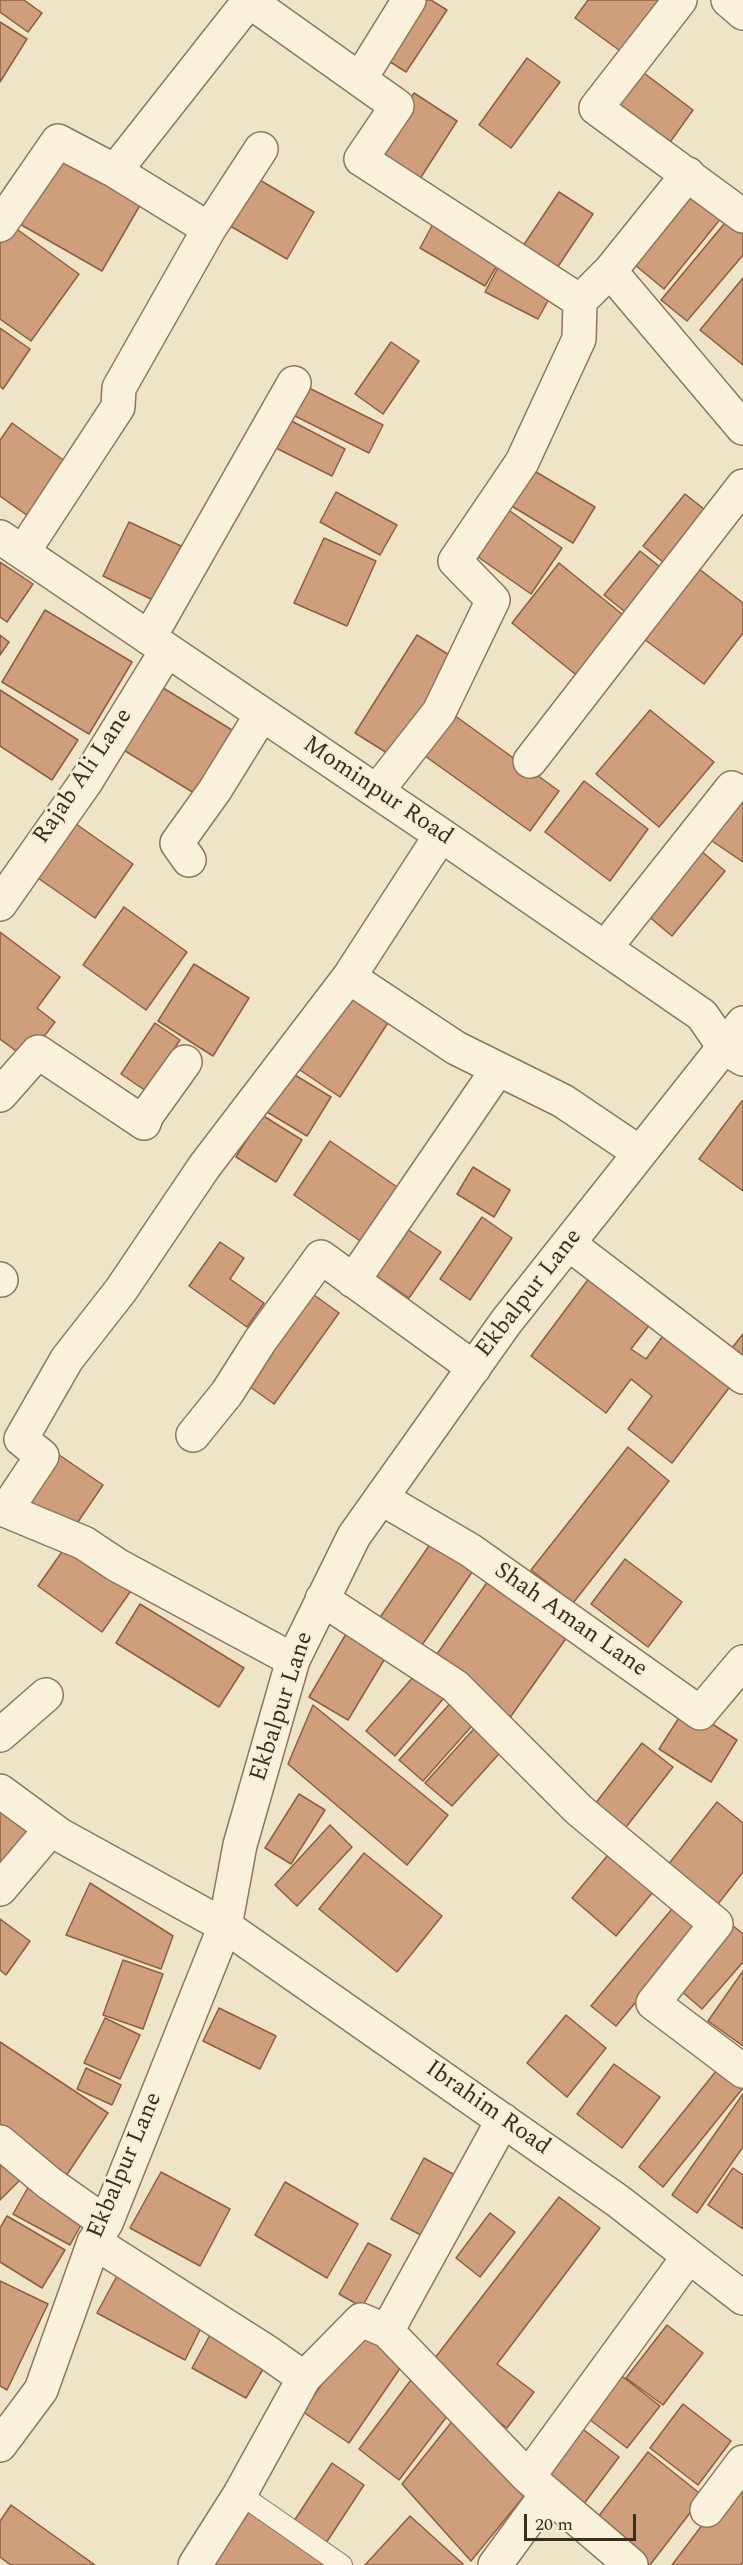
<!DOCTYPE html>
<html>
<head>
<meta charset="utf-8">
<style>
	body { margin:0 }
	#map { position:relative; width:743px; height:2565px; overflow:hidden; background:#f0e4c8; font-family:Spectral,serif }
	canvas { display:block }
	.scale { position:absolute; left:524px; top:2514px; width:112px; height:27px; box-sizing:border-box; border:3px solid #3d2e20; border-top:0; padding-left:8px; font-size:18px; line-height:21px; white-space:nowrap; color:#3d2e20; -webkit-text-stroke:4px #f7eed8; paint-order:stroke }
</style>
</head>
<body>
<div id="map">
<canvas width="743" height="2565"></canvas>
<div class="scale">20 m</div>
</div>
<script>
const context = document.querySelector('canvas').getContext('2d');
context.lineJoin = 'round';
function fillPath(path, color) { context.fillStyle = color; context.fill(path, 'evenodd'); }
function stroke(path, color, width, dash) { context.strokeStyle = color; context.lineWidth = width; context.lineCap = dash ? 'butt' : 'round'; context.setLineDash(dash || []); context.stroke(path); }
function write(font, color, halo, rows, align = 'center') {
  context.font = font + ' Spectral,serif'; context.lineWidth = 5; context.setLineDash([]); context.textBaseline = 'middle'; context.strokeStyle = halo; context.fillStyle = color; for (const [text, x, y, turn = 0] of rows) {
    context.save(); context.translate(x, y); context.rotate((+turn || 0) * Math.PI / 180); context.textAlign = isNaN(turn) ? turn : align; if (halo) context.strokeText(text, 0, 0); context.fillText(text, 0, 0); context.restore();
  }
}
const building = new Path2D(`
	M0,0H24L42,13L28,32L0,12Z
	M418,0H431L447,10L406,72L381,56Z
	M588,0H662L623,53L575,18Z
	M0,22L27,39L0,82Z
	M527,58L560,82L511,148L479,125Z
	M636,67L693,110L668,145L610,101Z
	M414,93L457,121L416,185L373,158Z
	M56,158L143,200L102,271L18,223Z
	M253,176L314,212L287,259L225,223Z
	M698,188L726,212L664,289L635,265Z
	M559,192L593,214L551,277L517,255Z
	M729,218L743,229V255L687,321L661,300Z
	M433,224L499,262L485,286L420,248Z
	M11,225L79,274L31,341L0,319V240Z
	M501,262L554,290L538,319L485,292Z
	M743,278V365L700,330Z
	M0,328L30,349L3,389L0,386Z
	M391,342L419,361L383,414L355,394Z
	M305,386L383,425L369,453L291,414Z
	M284,417L345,449L332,476L270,445Z
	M12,423L66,462L28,516L0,496V440Z
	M526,466L595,507L573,543L505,502Z
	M336,492L397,525L380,555L320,522Z
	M685,494L709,513L668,566L643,546Z
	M500,504L562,548L531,594L468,550Z
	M129,522L181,546L155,601L103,576Z
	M324,538L376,561L347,626L294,603Z
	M640,551L664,570L629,615L604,595Z
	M0,562L33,584L7,622L0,617Z
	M559,563L628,619L580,678L512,623Z
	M694,565L743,603V633L704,684L640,636Z
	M45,610L132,662L89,734L2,682Z
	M0,635L9,642L0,655Z
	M417,635L454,658L392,756L355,733Z
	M155,683L237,733L199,796L117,746Z
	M0,690L78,740L52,780L0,746Z
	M650,710L714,762L659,827L596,774Z
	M454,715L559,791L530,831L425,756Z
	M584,781L648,829L610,881L545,832Z
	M743,788V862L709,839Z
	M76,824L133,864L95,918L38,878Z
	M694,845L725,871L672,936L641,910Z
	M124,907L187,952L146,1010L83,965Z
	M0,932L60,977L37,1008L55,1022L27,1059L0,1039Z
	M194,964L249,998L213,1056L158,1021Z
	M348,985L393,1015L340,1097L294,1066Z
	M155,1023L180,1040L146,1091L121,1074Z
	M290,1072L331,1097L307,1136L267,1112Z
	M742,1101H743V1191L699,1159Z
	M262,1115L302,1140L276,1182L236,1157Z
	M330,1141L403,1191L366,1245L294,1195Z
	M473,1167L510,1190L494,1217L457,1194Z
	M482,1217L512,1238L470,1300L440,1279Z
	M401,1225L441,1252L409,1298L369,1271Z
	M220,1242L244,1258L230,1279L264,1303L247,1327L189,1286Z
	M590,1277L651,1323L631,1349L646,1359L665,1333L732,1384L672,1463L628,1429L652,1396L631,1379L606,1413L531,1356Z
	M310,1292L339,1313L274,1404L246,1384Z
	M743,1334V1364L728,1353Z
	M628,1447L669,1481L573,1603L531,1570Z
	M52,1450L103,1485L69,1535L18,1500Z
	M437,1534L479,1562L420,1648L379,1619Z
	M71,1539L135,1585L102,1632L38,1586Z
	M625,1559L682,1602L648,1647L591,1604Z
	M493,1574L572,1630L509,1719L430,1664Z
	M140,1604L244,1668L219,1707L116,1643Z
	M350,1627L390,1650L348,1720L309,1697Z
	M421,1668L449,1692L395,1756L366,1731Z
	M455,1698L478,1719L423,1781L399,1760Z
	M313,1705L448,1815L407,1865L288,1764Z
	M686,1707L737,1740L711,1782L659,1749Z
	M480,1722L507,1745L452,1806L425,1783Z
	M642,1743L673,1767L623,1831L592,1808Z
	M299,1794L325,1810L291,1864L265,1848Z
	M717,1802L743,1823V1872L711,1913L661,1874Z
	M0,1806L36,1835L0,1880Z
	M330,1825L352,1847L297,1906L275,1885Z
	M364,1853L442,1916L397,1972L319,1909Z
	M608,1855L653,1892L616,1936L572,1898Z
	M90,1883L173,1936L161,1969L66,1935Z
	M677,1903L701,1923L616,2026L591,2006Z
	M0,1919L30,1941L6,1975L0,1970Z
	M726,1920L743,1934V1962L702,2009L672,1983Z
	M123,1960L163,1974L143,2029L103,2015Z
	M743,1971V2046L708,2021Z
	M219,2008L276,2036L260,2069L203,2041Z
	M566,2015L606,2048L567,2097L527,2063Z
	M105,2018L140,2035L120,2079L84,2063Z
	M0,2042L108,2113L66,2176L0,2132Z
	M614,2064L660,2097L622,2148L577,2114Z
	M721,2065L743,2084V2088L663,2187L639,2167Z
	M86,2068L121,2085L112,2105L77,2089Z
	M743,2094V2147L697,2213L672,2195Z
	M0,2157L25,2175L0,2200Z
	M424,2158L462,2179L430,2240L391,2219Z
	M733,2168L743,2175V2229L708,2205Z
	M161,2172L230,2209L200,2266L130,2228Z
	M285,2182L358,2224L327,2278L255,2235Z
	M30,2184L87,2214L70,2245L13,2214Z
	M559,2197L600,2228L497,2364L534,2392L507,2428L428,2367Z
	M490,2213L515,2232L480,2277L456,2258Z
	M7,2216L65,2250L42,2288L0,2262V2228Z
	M368,2243L391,2255L362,2307L339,2294Z
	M118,2274L205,2320L185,2360L97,2313Z
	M0,2281L48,2304L7,2390L0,2386Z
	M667,2325L703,2353L663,2405L626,2378Z
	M359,2329L405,2361L349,2443L303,2412Z
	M211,2333L266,2364L246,2398L192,2368Z
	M618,2373L660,2406L627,2448L585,2416Z
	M414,2376L454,2407L399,2480L359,2449Z
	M683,2404L731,2441L698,2485L650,2448Z
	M454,2419L525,2495L471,2561L402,2484Z
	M575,2423L619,2457L583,2505L538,2471Z
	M648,2452L703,2496L650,2565H641L591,2526Z
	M332,2463L364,2485L326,2543L294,2521Z
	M743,2471V2562L741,2565H672Z
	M11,2505L95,2565H11L0,2557V2521Z
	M246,2508L328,2565H208Z
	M410,2516L463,2564L462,2565H365Z`);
const service = new Path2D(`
	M240,2494L342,2565`);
const minor = new Path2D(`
	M248,0L397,106L361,159L580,301
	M680,0L596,108L743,216
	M728,0L743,13
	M360,79L409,0
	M115,171L249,1
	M0,225L58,141L115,171L209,229L261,149
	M610,271L743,428
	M0,537L441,835L702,1015L724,1047L743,1059
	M23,552L118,407L119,388L209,229
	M149,638L294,383
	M530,761L743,486
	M377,791L439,712L493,600L455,561L522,462L579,339L580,301L610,271L688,174
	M189,860L177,843L215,790L262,714
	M0,904L85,783L167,650
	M605,948L732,788
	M349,977L456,1048L563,1101L640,1153
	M0,1095L38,1052L144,1123L147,1115L185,1062
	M569,1244L743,1377
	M0,1279L1,1280
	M353,1281L498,1069
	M193,1435L227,1393L260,1341L321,1257L474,1368
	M381,1498L470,1550L700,1713L743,1662
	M0,1508L84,1543L117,1565L293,1660
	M6,1510L42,1456L21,1439L67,1359L121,1290L204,1167L349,977L441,835
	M322,1599L455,1686L579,1810L716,1924L653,2003L743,2071
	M0,1735L46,1695
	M0,1791L60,1835L225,1926L618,2201L743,2298
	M0,1889L51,1829
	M0,2142L49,2183L106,2223
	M94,2242L267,2352L304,2378
	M387,2331L528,2477L631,2565
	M0,2445L41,2390L94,2242L106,2223L225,1926L240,1845L293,1660L354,1536L506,1322L743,1023
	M528,2477L689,2256
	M707,2510L743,2462
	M195,2565L240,2494L304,2378L361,2320L387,2331L503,2120
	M495,2565L547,2494`);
const streetNames = [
	["Rajab Ali Lane",84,777,-56],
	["Mominpur Road",377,792,34],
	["Ekbalpur Lane",530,1294,-52],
	["Shah Aman Lane",570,1621,35],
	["Ekbalpur Lane",283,1707,-72],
	["Ibrahim Road",487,2109,35],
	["Ekbalpur Lane",126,2166,-67]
];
fillPath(building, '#cf9f7d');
stroke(building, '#8d5f41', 1.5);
stroke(service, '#8d765c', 22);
stroke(minor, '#8d765c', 36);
stroke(service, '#faf1dc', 20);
stroke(minor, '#faf1dc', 33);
write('24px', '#3d2e20', '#f7eed8', streetNames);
</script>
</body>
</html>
